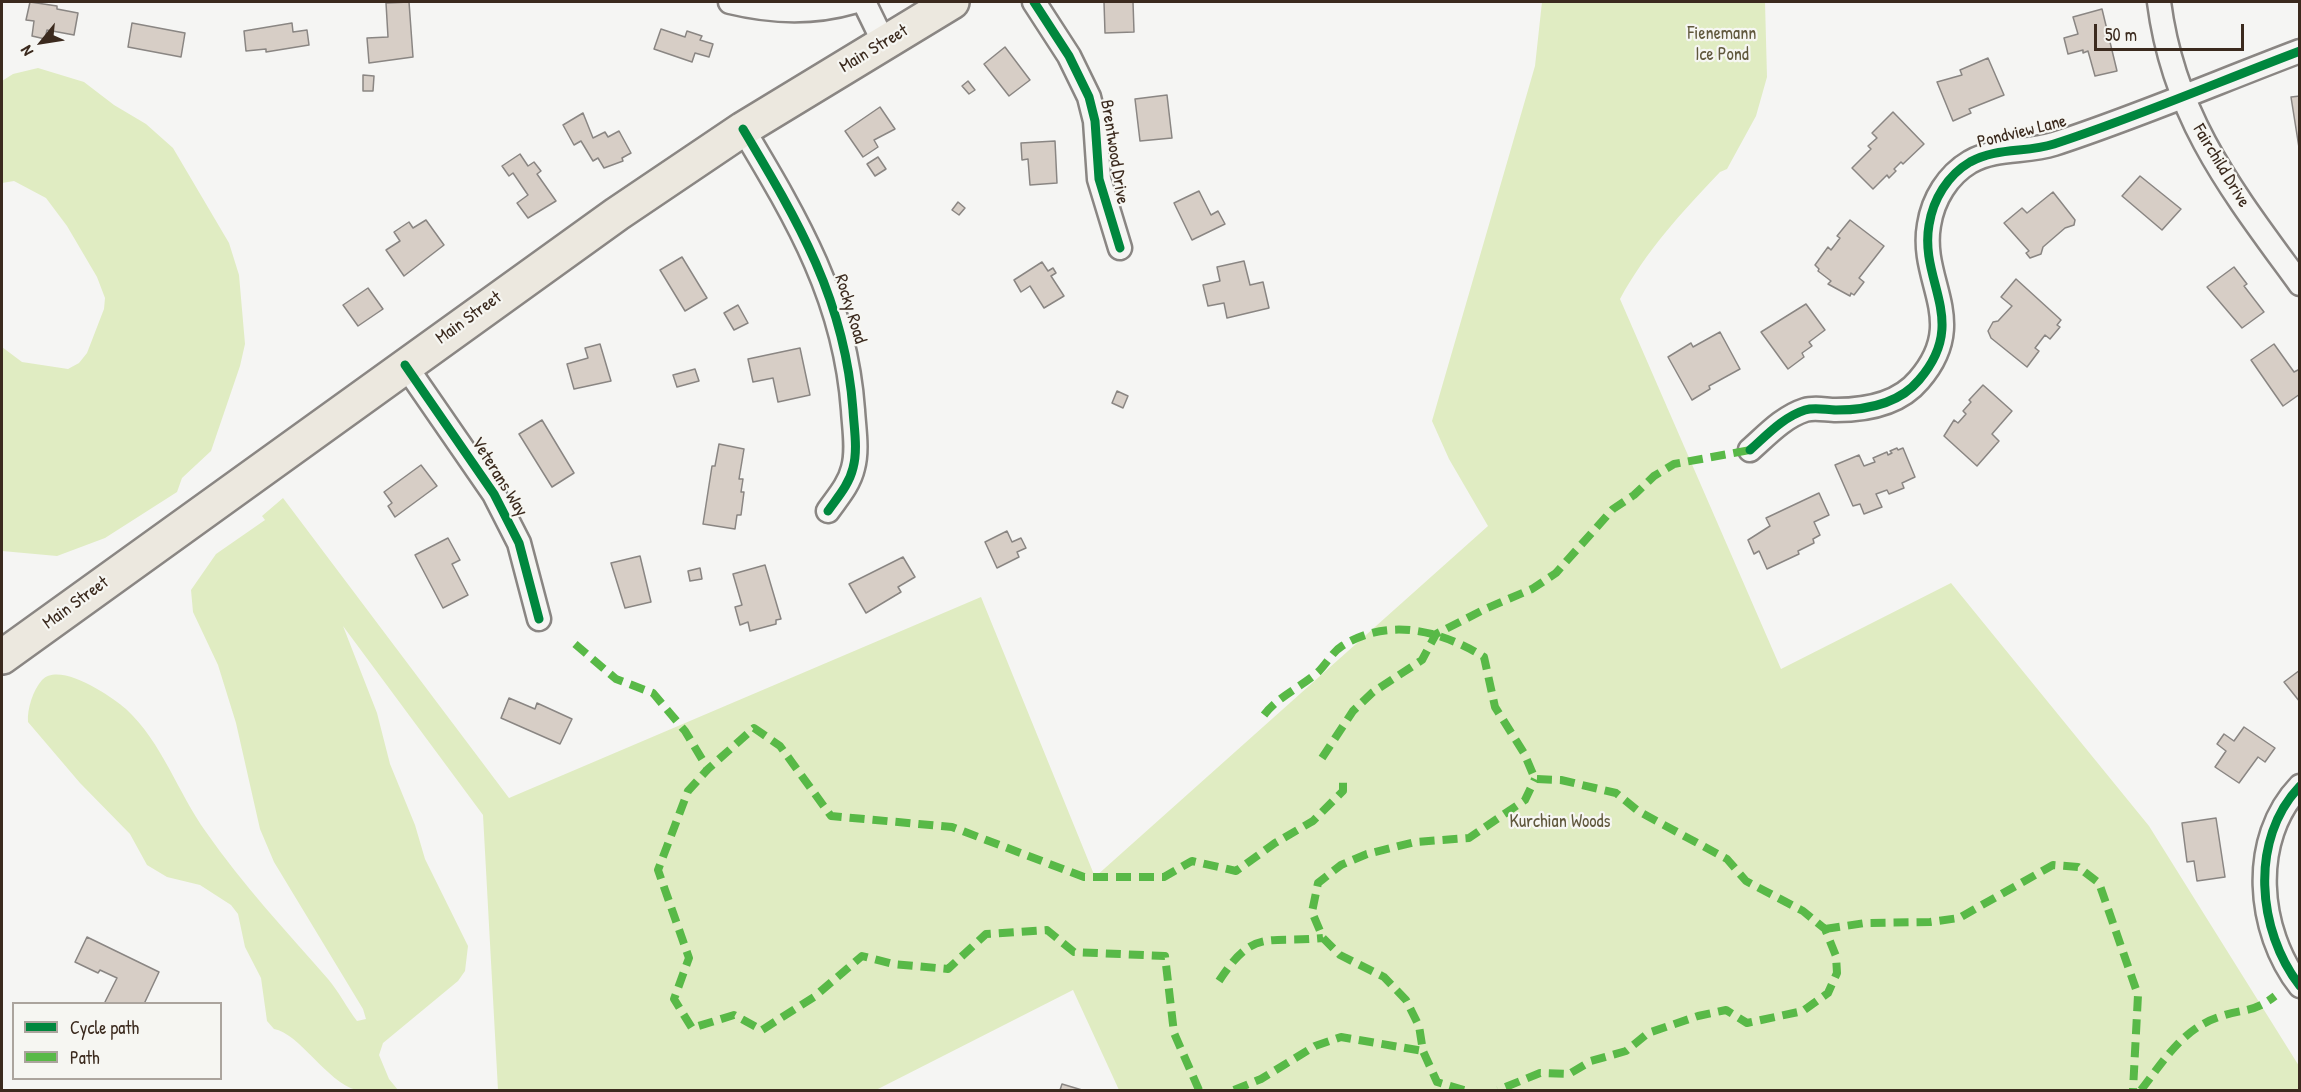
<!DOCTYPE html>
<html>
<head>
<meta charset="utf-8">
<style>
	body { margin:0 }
	#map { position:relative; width:2301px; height:1092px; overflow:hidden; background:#f5f5f3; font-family:"Patrick Hand",sans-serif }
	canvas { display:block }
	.frame { position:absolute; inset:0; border:3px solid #3b2a1e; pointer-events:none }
	.legend { position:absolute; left:12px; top:1002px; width:210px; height:78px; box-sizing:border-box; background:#f6f6f2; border:2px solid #aba49d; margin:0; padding:8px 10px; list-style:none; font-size:18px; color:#3b2a1e }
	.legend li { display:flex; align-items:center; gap:12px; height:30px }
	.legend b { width:30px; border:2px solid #aba49d }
	.north { position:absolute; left:12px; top:12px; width:60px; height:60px; -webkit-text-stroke:4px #f6f6f2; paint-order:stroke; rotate:240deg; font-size:16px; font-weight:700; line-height:24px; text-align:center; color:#3b2a1e }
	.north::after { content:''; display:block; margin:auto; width:21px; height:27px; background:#3b2a1e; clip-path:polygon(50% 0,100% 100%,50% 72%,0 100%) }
	.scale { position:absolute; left:2094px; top:24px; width:150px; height:27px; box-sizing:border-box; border:3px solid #3b2a1e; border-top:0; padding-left:8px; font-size:18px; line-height:21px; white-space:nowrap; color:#3b2a1e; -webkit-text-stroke:4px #f6f6f2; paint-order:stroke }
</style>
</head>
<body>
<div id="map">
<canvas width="2301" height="1092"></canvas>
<div class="frame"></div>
<ul class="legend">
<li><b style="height:8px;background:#00873e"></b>Cycle path</li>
<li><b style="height:8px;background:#58b947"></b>Path</li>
</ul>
<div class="north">N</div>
<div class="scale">50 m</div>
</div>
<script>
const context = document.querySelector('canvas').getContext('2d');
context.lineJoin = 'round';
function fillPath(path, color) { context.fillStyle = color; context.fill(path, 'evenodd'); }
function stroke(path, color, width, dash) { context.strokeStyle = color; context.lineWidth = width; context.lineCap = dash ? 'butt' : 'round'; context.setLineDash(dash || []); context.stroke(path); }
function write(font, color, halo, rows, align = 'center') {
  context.font = font + ' "Patrick Hand",sans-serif'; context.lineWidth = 4.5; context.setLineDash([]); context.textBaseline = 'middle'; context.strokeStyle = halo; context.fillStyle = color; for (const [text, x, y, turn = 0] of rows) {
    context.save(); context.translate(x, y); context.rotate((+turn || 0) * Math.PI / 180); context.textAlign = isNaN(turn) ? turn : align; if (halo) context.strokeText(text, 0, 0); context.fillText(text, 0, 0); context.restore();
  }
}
const green = new Path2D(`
	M1542,2H1765L1767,77L1756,116L1727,169L1720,172C1682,212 1646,251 1620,299L1781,669L1951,583L2149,826L2299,1066V1090H1119L1073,990L876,1090H498L483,815L343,626L377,713L390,764L415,825L425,859L468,946L465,971L458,981L383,1043L379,1055L389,1079L398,1090C386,1091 367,1092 356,1090C327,1082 299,1033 274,1029L267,1021L261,978L245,947L238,914L231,905L200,885L167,877L147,865L130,834L80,783L28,722C27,709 33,690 42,680C60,661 111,696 126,709C162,742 178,793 206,832C242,884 287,932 328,979C339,992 347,1008 357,1021L366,1019L363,1009L274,862L260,829L236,723L218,665L193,612L191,590L216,554L265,520L262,516L283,498L509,798L981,597L1095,877L1488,526L1449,459L1432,421L1535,66Z
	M38,68L84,82L114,105L146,124L173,148L229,243L239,275L245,344L240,366L211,451L182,478L177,492L105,538L57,556L2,551V347L22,362L68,369L79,363L87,353L104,309L105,298L97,277L67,226L46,198L14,181L2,183V81L13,74Z`);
const building = new Path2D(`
	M30,2L57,6V9L78,13L74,35L47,30L45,39L32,36L34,21L26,20Z
	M409,2L413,57L369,63L367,38L388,37L386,3Z
	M1104,2H1133L1134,32L1105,33Z
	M2102,9L2117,71L2095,76L2088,51L2083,53V50L2068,54L2064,38L2078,34L2073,17Z
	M132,23L185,33L181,57L128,47Z
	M292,23L293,32L307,30L309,45L266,52V49L246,51L244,31Z
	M661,29L685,37L687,31L702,36L700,40L713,44L709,57L695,53L692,62L654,49Z
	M1005,47L1030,80L1009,96L984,64Z
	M1988,58L2004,95L1969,109L1971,113L1953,121L1937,82L1962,75L1960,70Z
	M363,75L374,76L373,91H363Z
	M968,81L975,90L969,94L962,86Z
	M1167,95L1172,138L1140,141L1135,99Z
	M2300,96V154L2291,97Z
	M880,107L895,129L874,140L878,147L863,157L845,131Z
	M1893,112L1924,144L1903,164L1901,162L1894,169L1896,171L1889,178L1887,175L1873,189L1852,168L1871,149L1868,146L1877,138L1872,133Z
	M583,113L593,138L605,132L608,137L619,131L631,153L622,158L623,161L604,168L598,158L593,161L581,141L574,145L563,125Z
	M1055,141L1057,183L1030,185L1028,159L1022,160L1021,143Z
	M520,154L528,166L534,162L541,171L537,174L556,201L528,218L517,203L528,195L513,173L509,176L502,166Z
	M878,157L886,169L875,176L867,164Z
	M2140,176L2181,209L2162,230L2122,196Z
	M1199,191L1211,215L1218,211L1225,224L1192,240L1174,203Z
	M2053,192L2075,220L2074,225L2065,228L2043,247L2041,254L2030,258L2026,253L2029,251L2004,223L2022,208L2027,213Z
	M958,202L965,208L959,215L952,210Z
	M426,220L444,245L404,276L386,250L400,241L394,232L409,222L413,228Z
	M1850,220L1884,246L1859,278L1864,282L1854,295L1851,293L1850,296L1828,284L1831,281L1818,271L1819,269L1815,265L1828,247L1831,250L1840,238L1837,236Z
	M682,257L707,298L685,311L660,270Z
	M1244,261L1250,285L1263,282L1269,308L1227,318L1224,303L1208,306L1203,285L1220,281L1217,267Z
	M1042,262L1048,271L1053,268L1056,273L1051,276L1064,296L1044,308L1030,286L1021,292L1014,280Z
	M2234,267L2247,284L2244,286L2264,312L2242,328L2207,287Z
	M2016,279L2061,320L2057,325L2060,327L2050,339L2045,335L2035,348L2039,351L2027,367L1991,338L1988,331L1993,322L1998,321L2012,306L2001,297Z
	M368,288L383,309L358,326L343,305Z
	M1806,304L1825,330L1809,342L1812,346L1802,353L1804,357L1788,369L1761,332Z
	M738,305L748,323L734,330L724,313Z
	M1720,332L1740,369L1709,386L1710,389L1692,400L1668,357L1691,343L1693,347Z
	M600,344L611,381L574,389L567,364L588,358L585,348Z
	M2274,344L2294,372L2300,369V394L2283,406L2251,360Z
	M800,348L810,395L778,402L773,378L753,382L748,359Z
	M695,369L699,381L677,387L673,375Z
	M1983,385L2012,411L1992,434L1999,441L1977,466L1944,436L1954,420L1958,423L1966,414L1963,411L1971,402L1969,400Z
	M1117,391L1128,396L1123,408L1112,403Z
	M542,420L574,473L552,487L519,434Z
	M719,444L744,449L739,479H743L741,492H744L741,515H737L735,529L703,524L712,466H715Z
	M1897,448L1898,450L1903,448L1915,477L1902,483L1904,488L1889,494L1887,490L1876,494L1882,507L1864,514L1860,504L1853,506L1835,465L1859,455L1864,466L1875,462L1873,458L1887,452L1888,455L1892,453L1890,451Z
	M421,465L437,486L395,517L388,506L392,503L384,492Z
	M1819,493L1829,515L1814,522L1820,535L1813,539L1814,543L1798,551L1799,554L1767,569L1759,551L1754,554L1748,540L1770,526L1766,518Z
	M1007,531L1012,542L1021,538L1026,548L1017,552L1019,557L997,568L985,542Z
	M448,538L460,560L452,564L468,595L443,608L415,555Z
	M640,556L651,602L625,608L611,563Z
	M903,557L915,577L898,587L901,592L866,613L849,584Z
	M765,565L781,619L776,620V624L750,631L748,622L740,625L735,607L742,605L733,574Z
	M700,568L702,579L690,581L688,571Z
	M2300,670V702L2284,682Z
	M509,698L535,709L537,703L572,719L560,744L501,718Z
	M2244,727L2275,748L2265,762L2258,757L2239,783L2215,767L2226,751L2217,744L2224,734L2234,741Z
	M2216,818L2225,877L2197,881L2194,861L2187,862L2182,823Z
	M87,937L159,972L144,1004H104L117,978L100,970L98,973L75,962Z
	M1062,1084L1082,1090H1060Z`);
const minor = new Path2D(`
	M730,2C771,12 812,14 853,2
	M864,2L884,43
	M1034,2L1069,56L1089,97L1095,121L1099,179L1120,248
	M2159,2C2174,119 2233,192 2300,284
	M743,129C798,221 845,300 853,410C854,428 858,450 853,468C849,485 837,498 828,511
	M405,365L494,494L519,543L539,619
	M1750,450C1766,436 1783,417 1805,410C1815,407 1826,410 1836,410C1866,410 1899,404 1919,380C1970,321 1919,282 1929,225C1933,199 1948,175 1970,162C1997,147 2026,153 2054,144C2137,117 2218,82 2300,51
	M2300,786C2249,839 2257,931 2300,986`);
const primary = new Path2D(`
	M2,657L617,214L743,129L952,2`);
const quiet = new Path2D(`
	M575,644L616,679L653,693L685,731L708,769
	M1264,715C1278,697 1299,688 1317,673C1326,665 1332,652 1342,646C1388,617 1440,630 1484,657L1495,707L1524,753L1535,779L1561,780L1616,793L1638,811L1727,859L1746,881L1803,911L1825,929L1836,956L1837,973L1828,993L1803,1011L1747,1023L1726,1010L1698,1016L1648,1033L1626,1051L1591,1061L1569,1074L1540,1073L1498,1090
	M1322,758L1353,711L1373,692L1422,660L1436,634L1485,609L1532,589L1556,573L1613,509L1634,495L1654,476L1674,464L1750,450
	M1825,929L1865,923L1930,922L1959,918L2053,865L2078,867L2099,883L2138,995L2133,1090
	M1219,981C1254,927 1267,944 1323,938
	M1199,1090L1174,1033L1165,956L1074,952L1047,930L986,934L948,969L893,964L862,956L814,997L762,1030L734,1015L692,1028L674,999L689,958L658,870L688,791L708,769L754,728L780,746L831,816L952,827L1084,877H1164L1192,861L1236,871L1275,843L1313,821L1343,791V779
	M1234,1090L1261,1079L1315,1046L1341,1037L1423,1051
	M1464,1090L1437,1082L1423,1051L1419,1026L1406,1000L1384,977L1340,955L1323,938L1312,912L1318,883L1341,865L1367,854L1415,842L1469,838L1525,800L1535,779
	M2141,1090C2163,1062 2182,1029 2219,1017C2243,1008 2252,1014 2275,996`);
const cycleway = new Path2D(`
	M1034,2L1069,56L1089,97L1095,121L1099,179L1120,248
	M743,129C798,221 845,300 853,410C854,428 858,450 853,468C849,485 837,498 828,511
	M405,365L494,494L519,543L539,619
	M1750,450C1766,436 1783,417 1805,410C1815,407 1826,410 1836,410C1866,410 1899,404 1919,380C1970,321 1919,282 1929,225C1933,199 1948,175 1970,162C1997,147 2026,153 2054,144C2137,117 2218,82 2300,51
	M2300,786C2249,839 2257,931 2300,986`);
const parkNames = [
	["Fienemann",1722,34],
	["Ice Pond",1722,55],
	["Kurchian Woods",1560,822]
];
const streetNames = [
	["Main Street",874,49,-31],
	["Pondview Lane",2022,132,-14],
	["Brentwood Drive",1114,152,81],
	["Fairchild Drive",2221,166,59],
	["Rocky Road",850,309,73],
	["Main Street",469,318,-36],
	["Veterans Way",499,477,58],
	["Main Street",76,603,-36]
];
fillPath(green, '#e0ecc2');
fillPath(building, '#d7cec6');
stroke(building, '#8a8683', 1.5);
stroke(minor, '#8a8683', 27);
stroke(primary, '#8a8683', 38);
stroke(minor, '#f5f5f3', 22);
stroke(primary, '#ece8df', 33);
stroke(quiet, '#58b947', 8, [15, 8]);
stroke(cycleway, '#00873e', 9);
write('18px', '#60583d', '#f6f6f2', parkNames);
write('18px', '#3b2a1e', '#f6f6f2', streetNames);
</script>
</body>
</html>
